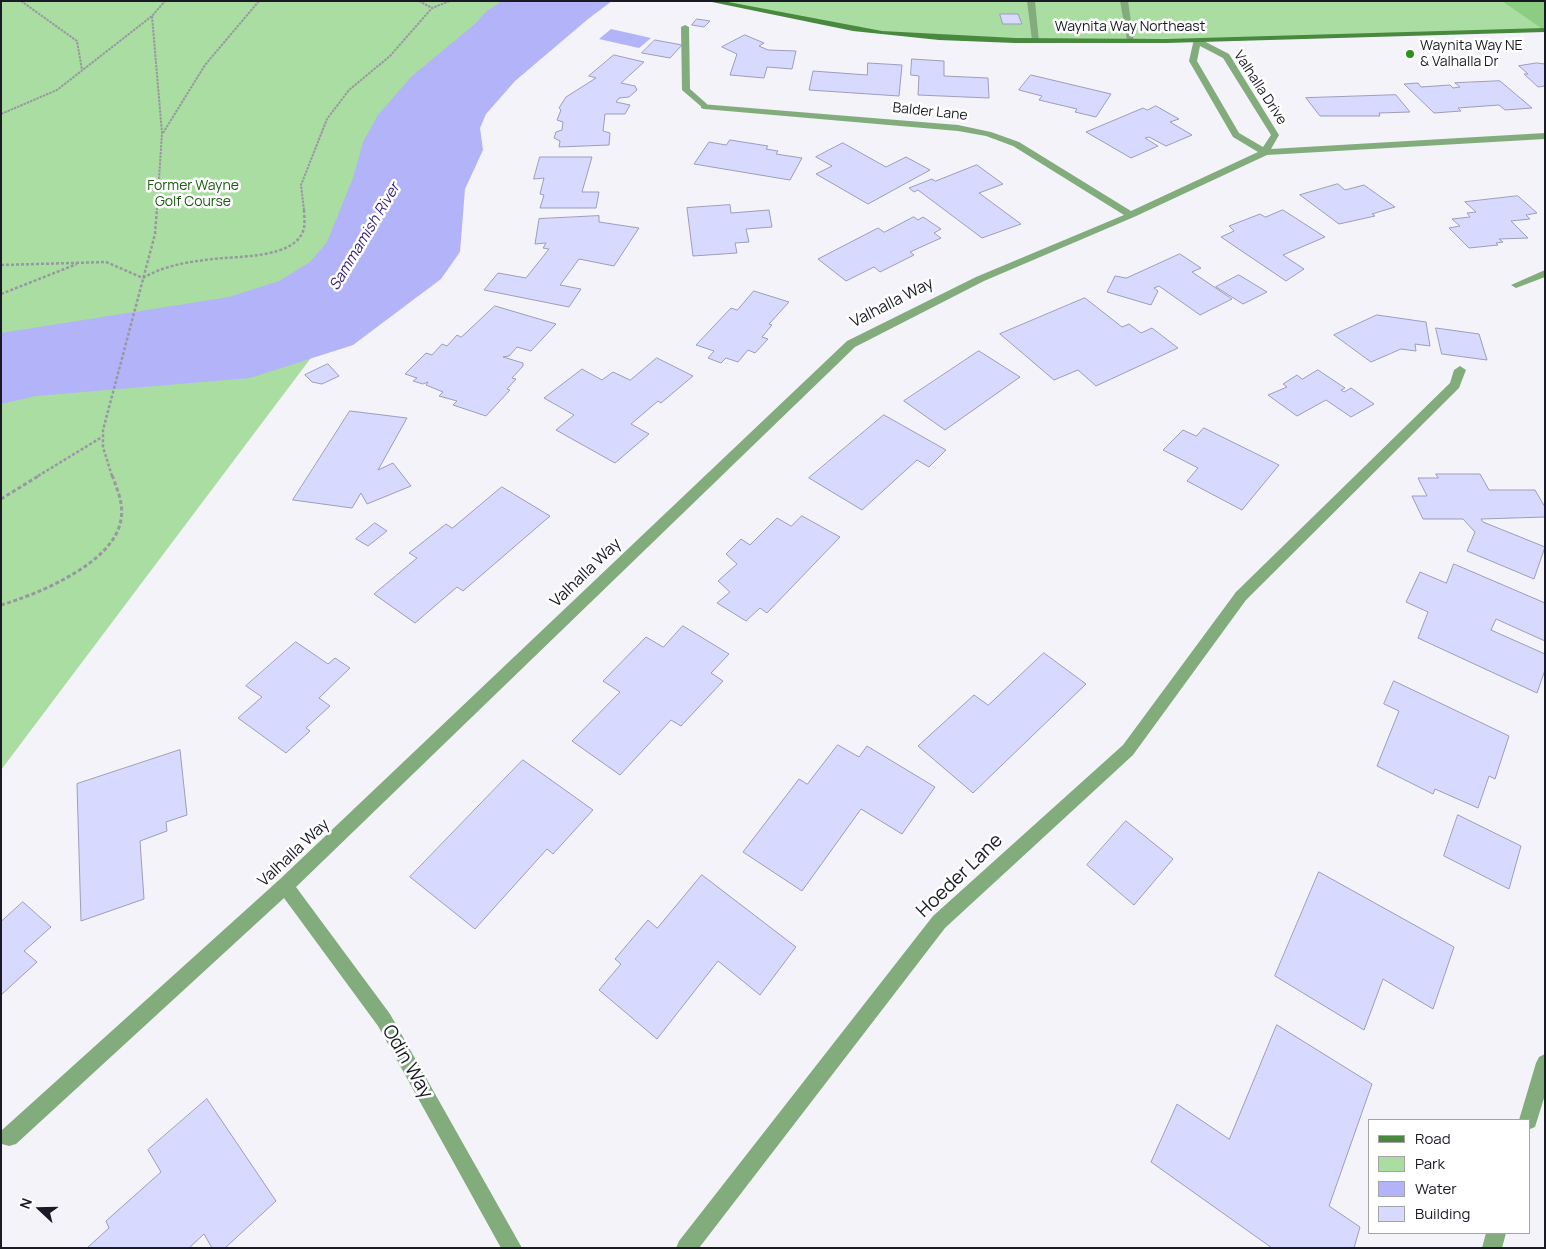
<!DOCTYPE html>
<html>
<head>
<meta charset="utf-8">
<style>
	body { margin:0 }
	#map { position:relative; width:1546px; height:1249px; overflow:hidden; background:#f3f3f9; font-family:Manrope,sans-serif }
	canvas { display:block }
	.frame { position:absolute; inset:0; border:2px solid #1a1a25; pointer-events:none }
	.legend { position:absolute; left:1368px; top:1119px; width:162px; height:115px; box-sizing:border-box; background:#fff; border:1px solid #a3a3a8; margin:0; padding:6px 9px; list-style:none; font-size:15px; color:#1a1a25 }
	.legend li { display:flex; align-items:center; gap:10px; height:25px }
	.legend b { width:25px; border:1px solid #a3a3a8 }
	.north { position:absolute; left:15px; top:1184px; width:50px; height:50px; -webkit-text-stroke:4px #fff; paint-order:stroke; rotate:291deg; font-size:14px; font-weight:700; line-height:20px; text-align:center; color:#1a1a25 }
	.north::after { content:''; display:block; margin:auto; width:18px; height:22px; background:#1a1a25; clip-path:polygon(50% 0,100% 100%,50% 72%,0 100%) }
</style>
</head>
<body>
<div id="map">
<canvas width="1546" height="1249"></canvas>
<div class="frame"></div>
<ul class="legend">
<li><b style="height:6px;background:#48883f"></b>Road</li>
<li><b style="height:14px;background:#aadda2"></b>Park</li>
<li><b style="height:14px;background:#b2b3f8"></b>Water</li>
<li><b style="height:14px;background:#d8d9fe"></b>Building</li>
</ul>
<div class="north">N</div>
</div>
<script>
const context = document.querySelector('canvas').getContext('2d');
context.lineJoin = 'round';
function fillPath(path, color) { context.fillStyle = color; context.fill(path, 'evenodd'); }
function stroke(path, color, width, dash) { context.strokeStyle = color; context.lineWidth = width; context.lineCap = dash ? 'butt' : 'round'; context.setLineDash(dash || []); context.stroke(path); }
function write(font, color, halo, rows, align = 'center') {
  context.font = font + ' Manrope,sans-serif'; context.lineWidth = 5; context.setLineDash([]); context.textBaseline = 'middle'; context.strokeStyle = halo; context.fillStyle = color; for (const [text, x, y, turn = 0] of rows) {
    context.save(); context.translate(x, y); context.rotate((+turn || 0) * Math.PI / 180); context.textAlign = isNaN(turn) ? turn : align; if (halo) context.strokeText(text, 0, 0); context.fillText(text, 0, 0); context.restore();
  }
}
const green = new Path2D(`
	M1,1H564L371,278L1,770Z
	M712,1H1503L1545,30L1197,41L938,38L861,30Z`);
const forest = new Path2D(`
	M1502,1H1545V30H1544Z`);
const water = new Path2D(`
	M502,1H612L588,19L515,81L486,114L480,128L483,150L465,189L460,252L441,279L353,345L250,378L36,396L1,404V333L229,297L279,281L310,262L327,242L353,178L363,142L378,115L412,76L475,24L487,11Z
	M611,29L651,38L639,48L599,39Z`);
const building = new Path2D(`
	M1000,14H1018L1022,24H1003Z
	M697,19L710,21L704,27L692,25Z
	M745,35L764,43L759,46L768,50L796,51L792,69L767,67L764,78L730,75L737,54L722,47Z
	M655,40L682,45L670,58L642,53Z
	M614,55L644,62L621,83L635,86L637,90L629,97L619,98L616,102L630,105L625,114H605L603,131L610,133L609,145L559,147L560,141L554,138L556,132L562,130L563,122L557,120L561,110L559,108L566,97L596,78L589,76Z
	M912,59L944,61V76L988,78L989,98L918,95L919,76L911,75Z
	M868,63L902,65L899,96L809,90L813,71L867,75Z
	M1537,63L1545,64V86L1538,87L1524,74H1528L1519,66Z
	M1031,75L1111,94L1096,117L1075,112L1077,109L1039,100L1042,96L1019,90Z
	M1500,81L1532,108L1505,110L1499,105L1458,108L1461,111L1434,113L1404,84L1418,83L1421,87L1450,85L1453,88L1460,87L1455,83Z
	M1396,95L1410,112L1379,113L1380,116H1320L1306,98Z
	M1156,106L1179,119L1170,122L1192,135L1166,146L1149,137L1145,138L1158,146L1131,158L1086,132L1143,108L1147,110Z
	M730,140L768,146L766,149L778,151L776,154L802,158L790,180L694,164L709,142L726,145Z
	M843,143L886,167L906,157L930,170L868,204L816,174L832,166L816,157Z
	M540,157H592L582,192H599L596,208H540L544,195L540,194L544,178L534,179Z
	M977,165L1003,184L979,193L1021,224L982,238L918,190L914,192L909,188L932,179L935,181Z
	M1338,184L1345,190L1364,185L1395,207L1372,214L1375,216L1339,224L1300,195Z
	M1518,196L1537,213L1526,215L1530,219L1511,221L1528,238L1499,239L1503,242L1496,243L1498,245L1469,248L1449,228L1460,226L1452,219L1470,217L1467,213L1476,212L1465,202Z
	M730,205L731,213L769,210L772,227L746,229L749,242L735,243L737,253L693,256L687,208Z
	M1283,210L1325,237L1283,255L1304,269L1286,281L1221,237L1234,231L1229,226L1260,214L1265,217Z
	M599,216V222L639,228L614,266L579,259L560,285L581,289L569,307L484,290L498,273L526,278L549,249L543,248L546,243L535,244L539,219Z
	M914,217L918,220L923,217L941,229L934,233L941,238L910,252L914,255L880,272L874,267L846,281L818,259L878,228L884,232Z
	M1180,254L1201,268L1192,272L1232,299L1200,315L1159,286L1154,288L1158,291L1151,305L1107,292L1115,276L1126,278Z
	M1239,275L1267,292L1243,304L1216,287Z
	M754,291L789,302L769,324L772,325L762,337L768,339L755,353L748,350L738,362L726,358L721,363L708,358L714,351L696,345L731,308L737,310Z
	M1085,298L1122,327L1129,324L1141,333L1152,328L1178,348L1096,386L1078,370L1054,380L1000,334Z
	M495,306L556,324L531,351L517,347L509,356L503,357L523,363V366L512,378L516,379L507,389L510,390L486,416L453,405L457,401L439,396L443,392L426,385L428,382L423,384L413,381L417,378L405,374L426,353L432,355L442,344L447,346L457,335L461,337Z
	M1377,315L1426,322L1430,346L1415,344L1416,351L1401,349L1371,362L1334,335Z
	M1436,328L1479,334L1487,360L1442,354Z
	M979,351L1020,377L945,430L904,401Z
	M657,358L693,376L661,403L658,401L631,424L649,434L615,463L556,430L574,415L544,398L582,369L602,380L613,372L630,380Z
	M328,364L339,376L322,384L312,382L305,375Z
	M1318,370L1345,388L1341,390L1344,392L1351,388L1374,404L1351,417L1326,400L1297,416L1268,395L1287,387L1283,384L1297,375L1302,379Z
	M350,411L407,418L378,470L393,463L411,486L367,504L361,493L352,508L293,500Z
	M884,415L946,450L929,467L917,460L862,510L809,478Z
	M1204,428L1279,465L1242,510L1187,481L1198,468L1163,450L1183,430L1196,436Z
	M1436,474H1480L1489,490H1535L1545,507V517L1481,519L1483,522L1545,547L1534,579L1467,551L1475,532L1463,519H1423L1412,496H1427L1418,478H1438Z
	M502,487L550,516L463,591L457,587L415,623L374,594L417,558L409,553L446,524L452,528Z
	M802,516L840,537L767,613L760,608L746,621L717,603L730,592L718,581L737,564L726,554L741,539L750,545L777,518L791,526Z
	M375,523L387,531L368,546L356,539Z
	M1454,564L1545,603V641L1496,619L1491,630L1545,654V670L1537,693L1418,638L1428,612L1406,602L1420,572L1446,583Z
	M683,626L729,654L711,673L723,681L681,726L671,720L620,775L572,741L620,692L603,681L646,637L663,647Z
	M296,642L328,664L335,658L350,668L319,698L330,706L306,728L310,731L286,753L238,718L262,697L246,686Z
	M1044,653L1086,684L973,793L918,746L974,695L988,705Z
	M1394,681L1509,736L1495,779L1489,776L1478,808L1435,789L1433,794L1377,766L1399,711L1384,704Z
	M838,745L859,757L867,746L935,787L902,834L861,809L802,891L743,852L799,779L807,784Z
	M180,750L187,815L166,822L167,831L140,841L144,899L81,921L77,784Z
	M523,760L593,810L553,854L547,849L475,929L410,877Z
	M1458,815L1521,846L1509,889L1444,856Z
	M1126,821L1173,859L1134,905L1087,865Z
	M1319,872L1454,947L1433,1009L1383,979L1364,1030L1275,976Z
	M702,875L796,947L760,995L718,961L657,1039L599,990L621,964L615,959L648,920L657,928Z
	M23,902L51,927L24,951L37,962L1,995V922Z
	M1277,1025L1372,1084L1329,1206L1360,1227L1354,1248H1272L1151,1162L1177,1104L1229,1139Z
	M207,1099L276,1201L225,1248H212L204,1234L189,1248H87L109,1228L106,1221L161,1172L148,1150Z`);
const pathFar2 = new Path2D(`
	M21,1L77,41L82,70
	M419,1L432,8
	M152,16L162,133L157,210
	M1,114L57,90L152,16L165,1
	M163,133L205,65L259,1
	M304,210L301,185L327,119L349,90L390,56L432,8L450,1`);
const pathFar1 = new Path2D(`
	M1,265L106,262L143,278
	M143,278C165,265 188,262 213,259C237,256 297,259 304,228C305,222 304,214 304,208
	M1,294L77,264
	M38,476L102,437
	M112,476L103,447V430L155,234L157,208`);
const path = new Path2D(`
	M1,499L40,475
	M1,605C38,594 115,563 121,519C124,504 117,489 112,475`);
const service = new Path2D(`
	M1027,1H1035L1039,42L1032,40Z
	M1120,1H1128L1134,42L1127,40Z
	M685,25L689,27L690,89L707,104V108L704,109L682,90L681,27Z
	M1545,270V277L1516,288L1511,285Z
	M1460,366L1466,370L1459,388L1246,600H1236L1234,596L1236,592L1450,383L1454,370Z`);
const minor = new Path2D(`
	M1194,39H1200L1229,54L1279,135L1271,149L1545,133V139L1267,155L1134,217L984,281L855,347L296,887L390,1014L522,1248H501L378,1026L284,898L16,1144L9,1146L2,1144V1130L279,880L847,341L976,277L1124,215L1013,146L986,136L958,131L704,109L701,108V104L958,125L991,132L1019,142L1131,211L1258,152L1233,137L1189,61ZM1200,46L1223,58L1271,135L1263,147L1239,133L1197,61Z
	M1241,591L1246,592L1248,596L1246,600L1133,755L945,928L699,1248H676L679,1241L933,916L1123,745L1236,592Z
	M1545,1054V1095L1535,1127L1530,1129V1120H1519L1536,1063L1539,1057Z
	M1486,1233H1506L1502,1248H1482Z`);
const secondary = new Path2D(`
	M707,1H723L882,31L1015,38L1166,39L1545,28V32L1166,43H1015L939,40L853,31Z`);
const markers = [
	[1410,54,5,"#2b941b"]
];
const farStreetnames = [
	["Waynita Way Northeast",1130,27],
	["Valhalla Drive",1260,88,57],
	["Balder Lane",930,112,6]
];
const farPoinames = [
	["Waynita Way NE",1420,46],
	["& Valhalla Dr",1420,62]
];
const farParknames = [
	["Former Wayne",193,186],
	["Golf Course",193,202]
];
const farWaternames = [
	["Sammamish River",365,237,-59]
];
const streetNames = [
	["Valhalla Way",892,303,-27],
	["Valhalla Way",586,573,-44],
	["Valhalla Way",294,853,-43]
];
const nearStreetnames = [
	["Hoeder Lane",960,876,-44],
	["Odin Way",407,1062,60]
];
fillPath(green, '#aadda2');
fillPath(forest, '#8bcd81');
fillPath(water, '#b2b3f8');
fillPath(building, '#d8d9fe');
stroke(building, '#9c9dbb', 1);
stroke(pathFar2, '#9898a1', 2, [2.5, 1]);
stroke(pathFar1, '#9898a1', 2.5, [3, 2]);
stroke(path, '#9898a1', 3, [4, 2.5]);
fillPath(service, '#82ac7c');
fillPath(minor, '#82ac7c');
fillPath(secondary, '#48883f');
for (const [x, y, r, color] of markers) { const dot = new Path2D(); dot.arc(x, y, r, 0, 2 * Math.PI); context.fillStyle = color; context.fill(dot); stroke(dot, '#fff', 2); }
write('14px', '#1a1a25', '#fff', farStreetnames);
write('14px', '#1a1a25', '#fff', farPoinames, 'left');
write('14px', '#1b5b11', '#fff', farParknames);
write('italic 15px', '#311c7e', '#fff', farWaternames);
write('16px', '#1a1a25', '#fff', streetNames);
write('19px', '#1a1a25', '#fff', nearStreetnames);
</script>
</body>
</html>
